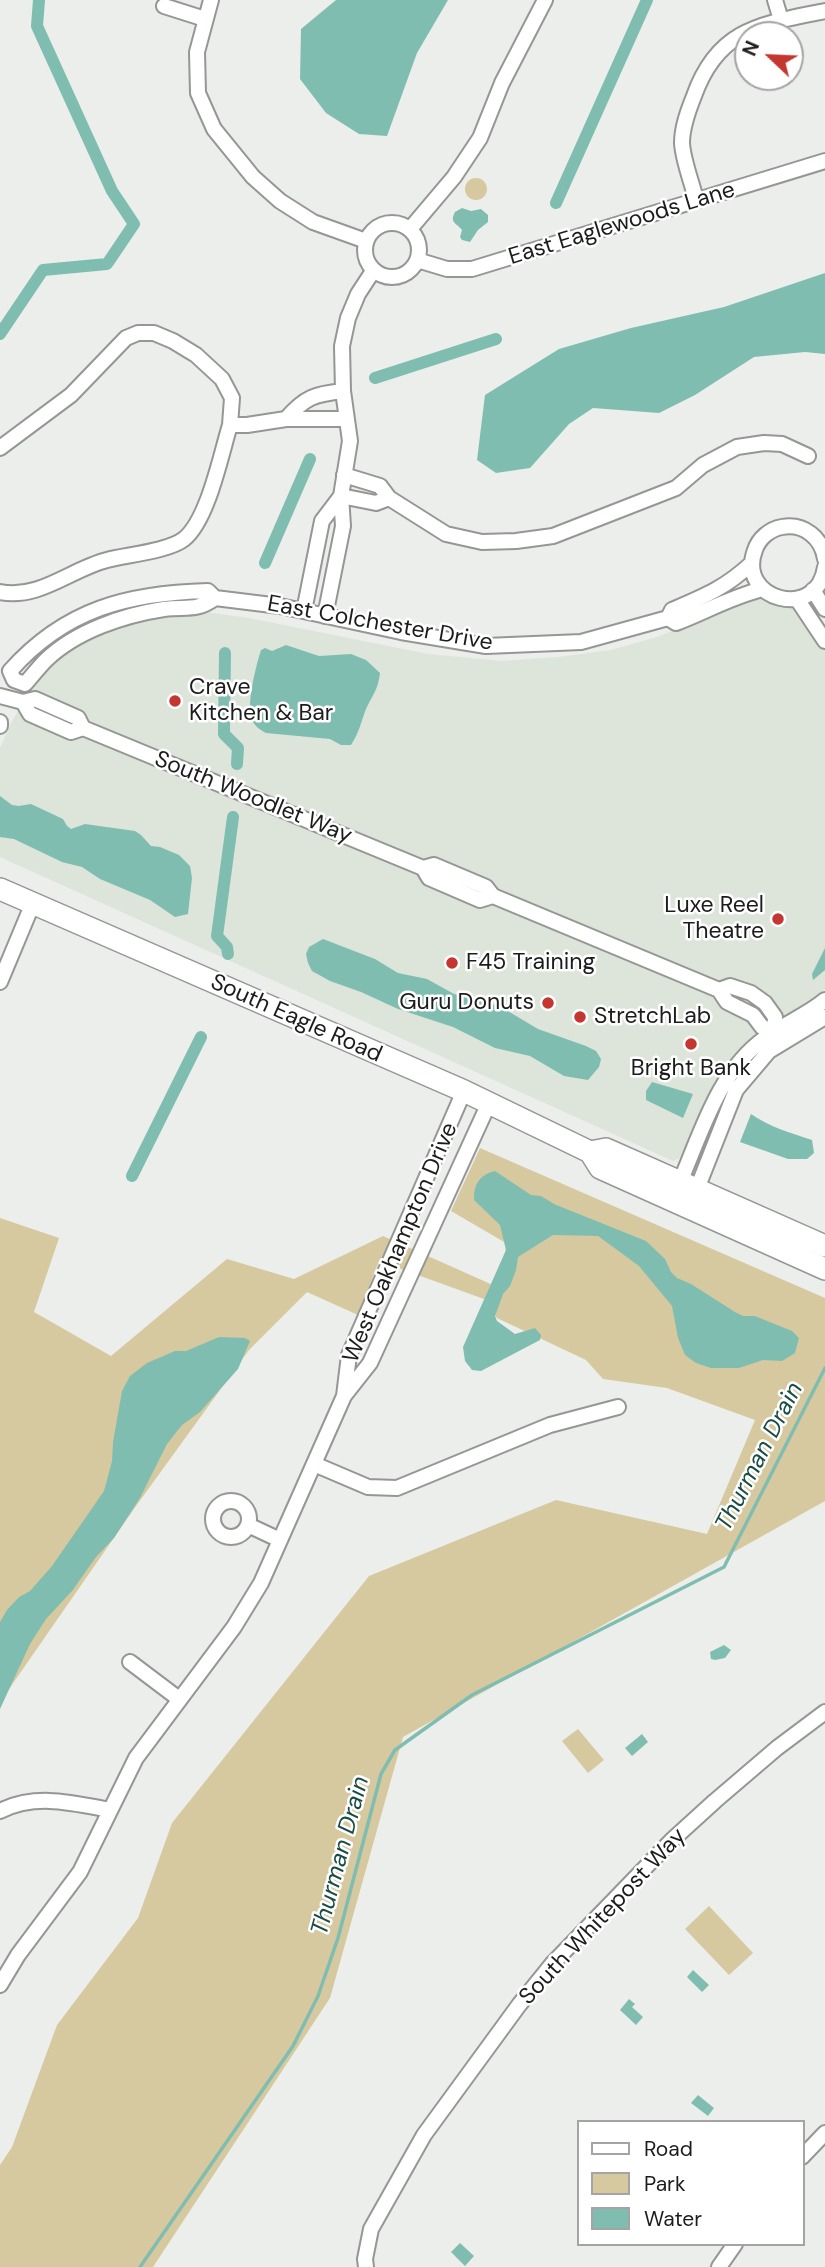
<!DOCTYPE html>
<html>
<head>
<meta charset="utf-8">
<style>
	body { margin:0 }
	#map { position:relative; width:825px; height:2267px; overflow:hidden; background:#ebeeea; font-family:"DM Sans",sans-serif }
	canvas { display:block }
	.legend { position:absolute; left:577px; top:2120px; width:228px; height:126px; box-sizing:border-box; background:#fff; border:2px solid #a4a4a4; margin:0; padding:9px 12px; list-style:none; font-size:21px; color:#1b1c1b }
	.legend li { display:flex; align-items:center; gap:14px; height:35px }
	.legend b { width:35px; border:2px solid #a4a4a4 }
	.north { position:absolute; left:734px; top:21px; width:70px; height:70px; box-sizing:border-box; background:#fff; border:2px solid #a4a4a4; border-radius:50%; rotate:293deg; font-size:19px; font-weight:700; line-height:28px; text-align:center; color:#1b1c1b }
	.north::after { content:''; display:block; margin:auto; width:24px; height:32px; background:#c43630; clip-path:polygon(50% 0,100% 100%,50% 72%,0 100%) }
</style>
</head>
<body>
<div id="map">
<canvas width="825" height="2267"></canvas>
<ul class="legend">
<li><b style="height:9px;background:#fff"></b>Road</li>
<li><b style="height:19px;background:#d6c9a0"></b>Park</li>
<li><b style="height:19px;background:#80bdb1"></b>Water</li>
</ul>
<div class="north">N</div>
</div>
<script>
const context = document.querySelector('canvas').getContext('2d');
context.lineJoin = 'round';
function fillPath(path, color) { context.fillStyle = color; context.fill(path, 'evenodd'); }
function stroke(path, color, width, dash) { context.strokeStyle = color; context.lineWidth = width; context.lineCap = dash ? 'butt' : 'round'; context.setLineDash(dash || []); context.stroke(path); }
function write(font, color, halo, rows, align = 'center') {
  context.font = font + ' "DM Sans",sans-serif'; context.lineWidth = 5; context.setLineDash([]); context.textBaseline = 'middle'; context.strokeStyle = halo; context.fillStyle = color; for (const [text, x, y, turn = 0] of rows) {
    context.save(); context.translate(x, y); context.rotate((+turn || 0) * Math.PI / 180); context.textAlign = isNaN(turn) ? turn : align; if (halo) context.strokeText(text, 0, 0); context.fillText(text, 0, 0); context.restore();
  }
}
const built = new Path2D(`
	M756,597L790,606L806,617L825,646V989L754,1037L735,1056L717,1081L692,1142L683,1156L673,1161L0,857V748L11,723L41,672L70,649L101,630L146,616L198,611L249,618L428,654L502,661L558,657L611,650L657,637L713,615L739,600Z`);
const green = new Path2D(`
	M465 189a11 11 0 1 1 22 0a11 11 0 1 1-22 0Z
	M480,1148L825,1298V1501L403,1737L330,1998L153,2267H0V2165L12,2147L57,2025L138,1918L172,1823L369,1576L556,1500L707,1534L755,1420L667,1388L603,1379L586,1360L497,1318L484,1299L379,1261L358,1315L307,1292L249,1350L136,1506L0,1702V1218L59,1238L34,1312L111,1356L227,1259L294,1279L383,1236L504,1290L506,1243L451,1211Z
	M578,1729L604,1760L588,1773L562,1741Z
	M709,1906L753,1953L729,1975L685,1929Z`);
const water = new Path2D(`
	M336,0H448L417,53L387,136L359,134L326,113L300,79L301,29Z
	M462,208L471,211L481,209L488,215V222L478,230L470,242L462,240L460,237L462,230C457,223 449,223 455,212Z
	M825,273V354L805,352L754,357L695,395L659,413L593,408L569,424L530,468L496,473L477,460L485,395L559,349L631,328L724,307Z
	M286,645L319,656L351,654L366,660L380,673C378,690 373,694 366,709C361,722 359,733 351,745H341L330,739L266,733C260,730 253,725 251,717C247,701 256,666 261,650L265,648L272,651Z
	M0,796L12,805L19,806L31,804L63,819L67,826L71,829L85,824L135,831L141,835L151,846L160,847L179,855L190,866L192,878L188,914L175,917L150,900L100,879L82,867L62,862L14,839L0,837Z
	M323,939L375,959L398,973L427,979L454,994L474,998L501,1007L538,1029L586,1046L596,1051L601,1059L599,1067L588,1080L564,1076L530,1056L495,1048L453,1027L398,1009L361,992L330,981L312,971L308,963L306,954L309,947Z
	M825,948V970L813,980L812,974Z
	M652,1082L693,1094L683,1118L646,1100V1091Z
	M751,1114C771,1128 789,1132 812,1140L814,1153L807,1159H788L740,1142Z
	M495,1171L531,1195L541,1196L554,1204L646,1241L665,1259L671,1272L677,1278L691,1284L735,1312L743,1316H755L792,1331L799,1338L795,1353L782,1361L763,1360L739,1368H711L696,1363L685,1355L678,1338L672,1306L639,1266L598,1236L553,1235L518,1257L516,1270L510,1286L503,1294L495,1316L497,1321L515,1334L535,1328L541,1335L540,1340L481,1371L472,1370L465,1361L463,1347L506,1250L500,1225L474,1200C473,1185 480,1174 495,1171Z
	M219,1337L245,1338L250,1341L238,1369L200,1412L182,1425L167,1444L140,1498L114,1538L96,1557L72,1591L46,1619L30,1644L0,1709V1622L7,1610L19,1597L30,1591L52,1566L104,1491L112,1461L113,1442L122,1391L130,1376L147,1363L175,1351H186Z
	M724,1645L731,1650L725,1658L715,1660L711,1659L710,1652Z
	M642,1734L648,1742L632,1756L625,1748Z
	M693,1970L709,1985L702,1992L687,1977Z
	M629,1999L635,2004L632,2007L643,2017L636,2025L620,2010Z
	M698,2095L714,2108L708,2116L691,2103Z
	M460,2243L474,2256L465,2266L451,2252Z`);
const stream = new Path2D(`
	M140,2267L293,2046L318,1996L338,1938L381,1774L395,1750L472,1695L724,1567L825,1368`);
const canal = new Path2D(`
	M556,203L647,0
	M0,334L43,270L107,264L134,224L112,191L37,26L39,0
	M375,378L496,339
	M265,563L310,459
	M225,653L224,734L238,748L237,764
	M228,954L227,947L217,936L233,817
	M132,1176L201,1037`);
const minor = new Path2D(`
	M211,0L197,52L198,93L214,129L253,177L280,201L313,222L366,241
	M775,0L781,20
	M164,6L205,19
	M696,200C692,182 683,161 682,143C682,127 688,111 694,96C718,28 762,24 825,11
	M365 250a27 27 0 1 1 54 0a27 27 0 1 1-54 0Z
	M410,229L454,177L480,138L502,83L545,0
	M417,260L447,269H472L825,161
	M343,391C315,394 305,397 286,419H347
	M0,448L71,395L126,338L138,333H154L173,341L196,355L222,379L232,398L230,425
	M341,496L376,503L389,498L380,486L344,475
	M389,498L446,534L482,542L516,541L553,536L676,488L703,465L737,447L764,443L782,444L808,456
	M825,559C822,538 804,523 782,527C770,529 759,538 755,550C736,600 817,622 825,567
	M813,590L825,609
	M0,592C39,600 71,569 107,560C126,555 169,551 184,539C208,520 221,454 230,425H247L286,419
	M215,598C196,612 186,606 164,609C124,615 76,631 46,660C39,667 32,676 25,684L14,680L10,671C65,609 128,593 208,591L215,598L280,606L401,632L486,646L581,642L668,618L672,610C705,596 725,588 752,563
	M797,599L825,641
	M304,611L322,521L341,496
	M325,616L343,526L341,496L350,441L343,391L342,346L348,318L358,294L373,271
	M668,618L676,623C705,612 733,596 763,589
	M0,696L23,702L35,699L78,718L83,728L71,732L30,714L23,702
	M0,722V726
	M83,728L423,868L434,865L486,887L493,896L719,990
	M423,868L429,878L480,900L493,896
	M0,982L33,903
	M774,1032L775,1017L765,1003L751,993L730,986L719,990L727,1002L753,1015L762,1027L774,1032L778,1039
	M464,1091L349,1355L344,1396L370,1363L489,1103
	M680,1182C702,1131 718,1072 765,1038C784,1024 807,1015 825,1000
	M697,1189L736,1090L769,1051L825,1017
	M314,1464L368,1487L397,1488L550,1425L618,1407
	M213 1519a18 18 0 1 1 36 0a18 18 0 1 1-36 0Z
	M248,1525L280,1540
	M130,1662L179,1699
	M0,1811C36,1793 73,1803 110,1810
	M0,1985L18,1955L80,1872L136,1758L234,1627L261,1583L344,1396
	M802,2157L825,2133
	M366,2267L365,2259L371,2229L424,2135L519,2005L553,1963L671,1841L715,1801L777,1748L825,1712
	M719,2267L735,2244`);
const highway = new Path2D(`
	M0,889L464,1091L590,1152L600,1168L825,1269
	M590,1152L606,1149L825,1246`);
const markers = [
	[175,701,7,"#c43630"],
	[778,919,7,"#c43630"],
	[452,963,7,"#c43630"],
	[548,1003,7,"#c43630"],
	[580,1017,7,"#c43630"],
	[691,1044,7,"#c43630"]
];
const streetNames = [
	["East Eaglewoods Lane",622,224,-17],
	["East Colchester Drive",380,624,10],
	["South Woodlet Way",253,798,22],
	["South Eagle Road",296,1019,24],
	["West Oakhampton Drive",401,1243,-67],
	["South Whitepost Way",603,1917,-47]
];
const poiNames = [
	["Crave",189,688],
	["Kitchen & Bar",189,714],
	["Luxe Reel",764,906,"right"],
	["Theatre",764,932,"right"],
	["F45 Training",466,963],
	["Guru Donuts",534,1003,"right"],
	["StretchLab",594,1017],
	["Bright Bank",691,1069,"center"]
];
const waterNames = [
	["Thurman Drain",760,1457,-63],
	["Thurman Drain",341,1856,-75]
];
fillPath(built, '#dde4da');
fillPath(green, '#d6c9a0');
fillPath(water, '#80bdb1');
stroke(stream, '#80bdb1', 3.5);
stroke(canal, '#80bdb1', 12);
stroke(minor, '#949793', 18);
stroke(highway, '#949793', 24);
stroke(minor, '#fff', 14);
stroke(highway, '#fff', 21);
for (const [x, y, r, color] of markers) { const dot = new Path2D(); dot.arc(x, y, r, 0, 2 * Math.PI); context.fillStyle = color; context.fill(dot); stroke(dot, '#fff', 2.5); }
write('23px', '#1b1c1b', '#fff', streetNames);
write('23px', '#1b1c1b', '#fff', poiNames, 'left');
write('italic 24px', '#184c44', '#fff', waterNames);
</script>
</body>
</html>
